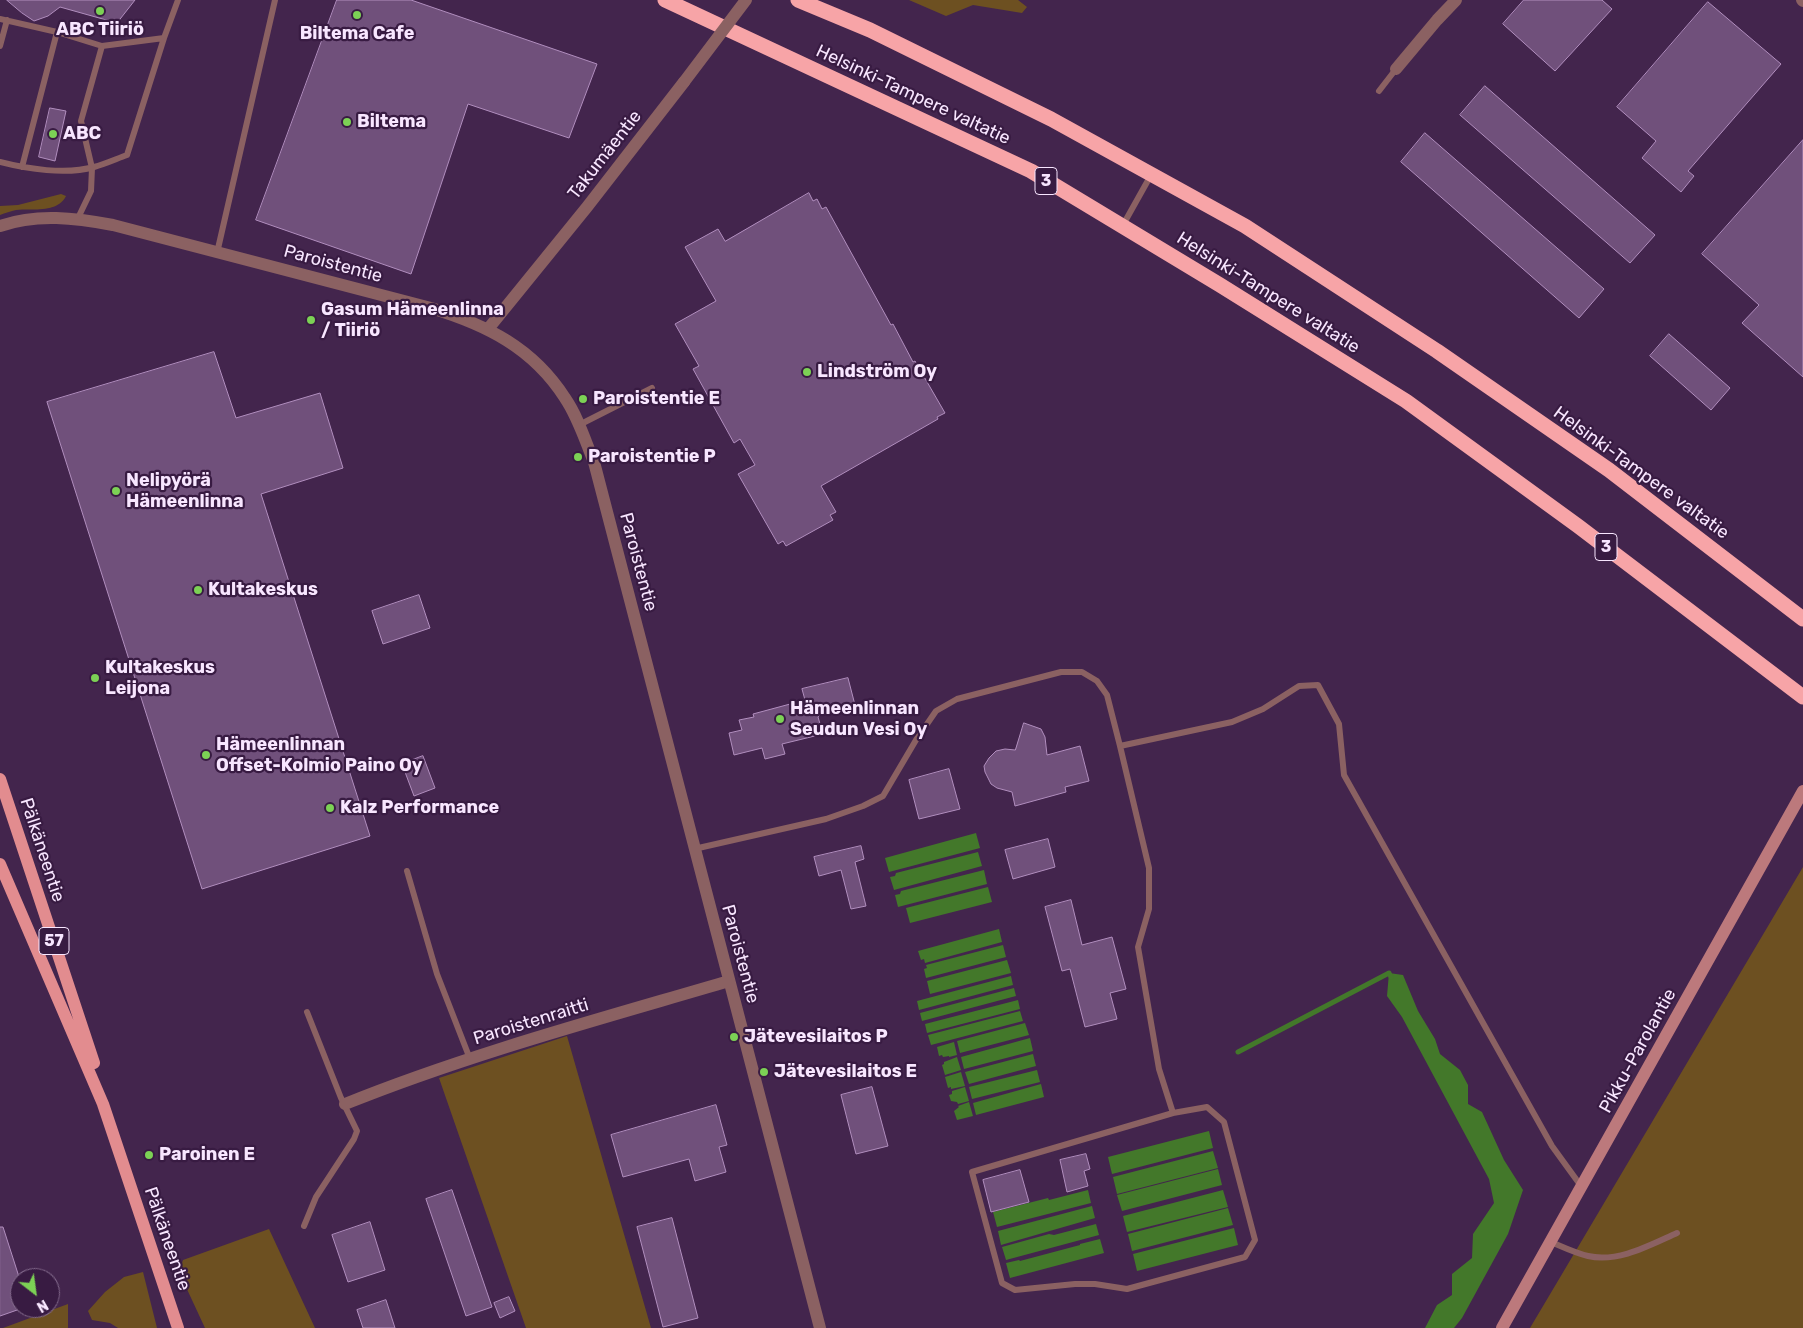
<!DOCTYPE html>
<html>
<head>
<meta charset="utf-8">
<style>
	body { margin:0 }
	#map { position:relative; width:1803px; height:1328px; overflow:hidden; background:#43254d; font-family:Rubik,sans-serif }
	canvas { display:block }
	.north { position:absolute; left:10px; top:1268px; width:50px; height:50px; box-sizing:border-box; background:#381b42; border:1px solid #856c8e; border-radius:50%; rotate:150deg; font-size:14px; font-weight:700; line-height:20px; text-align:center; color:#f8e6ff }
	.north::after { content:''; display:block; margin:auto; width:18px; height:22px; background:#7cd155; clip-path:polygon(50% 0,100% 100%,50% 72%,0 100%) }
</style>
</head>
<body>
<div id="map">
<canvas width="1803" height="1328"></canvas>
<div class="north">N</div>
</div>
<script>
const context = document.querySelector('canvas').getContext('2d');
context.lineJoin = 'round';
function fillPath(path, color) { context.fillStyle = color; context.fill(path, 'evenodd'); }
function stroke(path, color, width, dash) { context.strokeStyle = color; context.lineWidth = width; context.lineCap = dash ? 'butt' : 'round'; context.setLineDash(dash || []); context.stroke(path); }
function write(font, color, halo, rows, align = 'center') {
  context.font = font + ' Rubik,sans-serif'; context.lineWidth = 4.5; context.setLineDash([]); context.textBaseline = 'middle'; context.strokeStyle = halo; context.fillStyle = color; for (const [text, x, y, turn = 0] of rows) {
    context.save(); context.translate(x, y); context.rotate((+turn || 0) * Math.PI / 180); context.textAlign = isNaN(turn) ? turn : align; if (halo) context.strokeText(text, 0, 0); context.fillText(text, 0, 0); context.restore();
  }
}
const green = new Path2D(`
	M909,0H1018L1027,7L1022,13L973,5L946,16Z
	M61,194L66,196C57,214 32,208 16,210C11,211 5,213 0,215V206L18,205Z
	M1803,867V1328H1530L1565,1269Z
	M567,1036L651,1328H526L439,1078Z
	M269,1229L315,1328H205L179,1272L183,1260Z
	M143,1272L157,1328H118L110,1323L92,1320L88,1311L105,1292L124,1277Z
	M68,1304V1328H3Z`);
const water = new Path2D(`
	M976,833L980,848L889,872L885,858Z
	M978,852L982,866L894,890L890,877L895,876L896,873Z
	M984,870L987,884L898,907L895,895L900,894L901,891Z
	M988,887L992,902L910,923L906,908Z
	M999,929L1002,942L925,963L924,959L921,960L918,951Z
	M1003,945L1006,957L926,978L924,969L927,968L926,965Z
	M1007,960L1011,973L930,994L927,981Z
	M1389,973L1403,975L1418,1011L1435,1039L1440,1054L1460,1070L1468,1085V1104L1482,1112L1504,1160L1523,1190L1508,1234L1462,1318L1454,1328H1425L1437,1305L1452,1295V1274L1472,1258L1473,1234L1494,1203L1489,1179L1402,1017L1387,996Z
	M1011,976L1013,985L919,1010L917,1001Z
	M1014,988L1016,996L922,1021L920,1013Z
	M1018,1000L1020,1009L927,1033L925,1024Z
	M1020,1011L1023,1021L931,1045L928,1035Z
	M1025,1023L1029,1035L960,1053L957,1041Z
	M1030,1038L1033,1051L964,1069L961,1057Z
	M954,1042L957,1055L949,1057V1056L943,1057L942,1055L939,1056L937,1047Z
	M1033,1054L1036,1066L969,1084L965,1072Z
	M957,1057L961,1070L945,1075L942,1065L944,1064V1062Z
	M1037,1070L1040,1082L972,1099L969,1087Z
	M961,1072L965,1086L951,1089V1087L948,1088L945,1077Z
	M1041,1084L1044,1097L976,1115L973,1103Z
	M965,1087L969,1101L958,1104L957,1102L951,1101L949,1095L952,1094V1091Z
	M969,1102L973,1116L957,1120L954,1111L959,1107L958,1106Z
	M1209,1131L1213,1148L1112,1174L1108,1157Z
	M1213,1151L1218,1168L1117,1194L1113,1177Z
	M1218,1169L1222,1185L1122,1211L1117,1195Z
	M1088,1190L1091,1203L997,1227L993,1212L1048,1198L1049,1200Z
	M1223,1190L1228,1207L1127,1232L1123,1216Z
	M1092,1206L1095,1218L1001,1245L998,1231Z
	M1228,1208L1233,1225L1132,1251L1128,1234Z
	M1096,1224L1099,1235L1006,1260L1002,1247L1049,1234L1054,1235Z
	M1234,1228L1238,1245L1137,1271L1133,1254Z
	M1100,1239L1104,1253L1010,1278L1006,1263L1019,1260L1020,1261L1080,1245V1244Z`);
const stream = new Path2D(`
	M1238,1052L1389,973L1391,977`);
const building = new Path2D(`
	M7,0H135L117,23L60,7L48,16L34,21L22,13Z
	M337,0H411L597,64L569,138L468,104L411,274L256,220Z
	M1524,0H1602L1612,9L1555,71L1503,24Z
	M1708,2L1781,64L1688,171L1694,176L1681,192L1642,158L1656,141L1617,107Z
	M1485,86L1655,235L1630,263L1460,115Z
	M50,108L66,111L55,161L39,157Z
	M1425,133L1604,289L1579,318L1401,162Z
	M1803,140V377L1742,323L1759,305L1702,254Z
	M809,193L813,201L817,199L822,209L826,207L891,325L893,324L913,362L915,361L945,413L937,417L938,419L821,486L836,512L830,515L833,520L786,546L783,541L778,544L738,474L755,465L740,439L734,443L693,369L699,366L675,324L716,301L685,247L718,229L725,241Z
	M1669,334L1730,388L1711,410L1650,356Z
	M214,352L236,418L320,393L343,468L261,494L370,836L202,889L47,402Z
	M419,595L430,628L383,644L372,611Z
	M848,678L855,705L820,714L818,717L823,734L782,744L785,754L765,759L762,748L734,755L729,733L742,730L739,720L754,717L753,714L805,700L802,689Z
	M1024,723L1041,729L1045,737L1047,755L1080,746L1089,781L1065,787L1066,792L1015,806L1012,792L997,788L991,784L985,772L984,766L989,758L996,751L1005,749L1015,750Z
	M423,756L435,788L414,796L402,764Z
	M949,769L960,809L919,819L909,780Z
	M1048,839L1055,867L1013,879L1005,850Z
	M861,846L864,859L855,862L866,906L851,909L841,870L819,876L814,857Z
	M1071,900L1082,945L1112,937L1126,989L1110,993L1117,1019L1085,1027L1070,969L1062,971L1045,907Z
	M872,1087L888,1146L856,1154L841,1095Z
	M716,1105L727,1145L719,1147L726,1172L695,1181L689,1159L623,1177L611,1135Z
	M1086,1154L1090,1169L1084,1171L1088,1186L1067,1192L1060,1160Z
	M1020,1170L1029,1202L991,1212L983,1180Z
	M452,1190L492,1307L466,1316L426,1199Z
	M672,1218L698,1318L663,1327L637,1227Z
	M370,1222L385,1270L348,1282L332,1235Z
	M0,1227H3L20,1280V1309L0,1316Z
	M509,1297L515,1311L500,1318L494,1303Z
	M386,1300L395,1328H363L357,1310Z`);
const lane = new Path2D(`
	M0,19L57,32L102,46L81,121L92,168L91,191L78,218
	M0,46L7,20
	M102,46L164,38
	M1379,91L1396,69
	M0,162C27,169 66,175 94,167C105,164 116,159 127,155L164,38L178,0
	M22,167L57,32
	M1123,225L1151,175
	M217,253L275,0
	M579,425L652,388
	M1120,746L1149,868V909L1138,947L1159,1069L1173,1113L1207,1107L1224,1122L1255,1240L1245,1257L1127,1289L1095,1284H1075L1015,1290L1002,1283L972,1172L1173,1113
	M694,849L826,819L863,806L883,796L916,740L936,711L957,699L1061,672H1082L1097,681L1107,695L1120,746L1232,722L1263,709L1299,686L1318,685L1339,724L1344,775L1552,1146L1581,1186
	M407,871L437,974L470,1059
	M304,1226L316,1197L354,1139L357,1131L341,1098L307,1012
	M1551,1242C1563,1247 1575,1253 1588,1256C1618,1263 1650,1245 1677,1233`);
const street = new Path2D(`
	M1802,0L1803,1
	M1396,69L1437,20L1456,0
	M0,226C37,213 76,218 113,225L431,308C487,325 533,348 565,398C578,417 585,440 594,462L820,1328
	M488,329L587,207L684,82
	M345,1104C469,1054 600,1019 729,981`);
const secondary = new Path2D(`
	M1502,1328L1803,791`);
const primary = new Path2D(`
	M0,779L94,1063
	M0,864L103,1104L178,1328`);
const highway = new Path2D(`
	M665,0L1031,171L1220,285L1406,401L1578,526L1803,697
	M798,0L870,30L1051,119L1245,226L1437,351L1609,470L1803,619`);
const streetBridge = new Path2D(`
	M684,82L746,0`);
const markers = [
	[100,11,5,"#7cd155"],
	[357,15,5,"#7cd155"],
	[347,122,5,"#7cd155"],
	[53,134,5,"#7cd155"],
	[311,320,5,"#7cd155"],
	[807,372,5,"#7cd155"],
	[583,399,5,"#7cd155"],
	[578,457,5,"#7cd155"],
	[116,491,5,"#7cd155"],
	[198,590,5,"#7cd155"],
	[95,678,5,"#7cd155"],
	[780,719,5,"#7cd155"],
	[206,755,5,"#7cd155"],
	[330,808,5,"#7cd155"],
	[734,1037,5,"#7cd155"],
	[764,1072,5,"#7cd155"],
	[149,1155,5,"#7cd155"]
];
const shields = [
	[1046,181,22],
	[1606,547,22],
	[54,941,30]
];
const shieldNames = [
	["3",1046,181],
	["3",1606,547],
	["57",54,941]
];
const poiNames = [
	["ABC Tiiriö",100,30,"center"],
	["Biltema Cafe",357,34,"center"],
	["Biltema",357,122],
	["ABC",63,134],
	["Gasum Hämeenlinna",321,310],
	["/ Tiiriö",321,331],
	["Lindström Oy",817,372],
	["Paroistentie E",593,399],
	["Paroistentie P",588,457],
	["Nelipyörä",126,481],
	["Hämeenlinna",126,502],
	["Kultakeskus",208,590],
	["Kultakeskus",105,668],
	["Leijona",105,689],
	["Hämeenlinnan",790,709],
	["Seudun Vesi Oy",790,730],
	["Hämeenlinnan",216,745],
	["Offset-Kolmio Paino Oy",216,766],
	["Kalz Performance",340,808],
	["Jätevesilaitos P",744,1037],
	["Jätevesilaitos E",774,1072],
	["Paroinen E",159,1155]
];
const streetNames = [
	["Helsinki-Tampere valtatie",913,95,25],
	["Takumäentie",605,155,-52],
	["Paroistentie",333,264,15],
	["Helsinki-Tampere valtatie",1268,293,32],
	["Helsinki-Tampere valtatie",1641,473,36],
	["Paroistentie",638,562,75],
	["Pälkäneentie",42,850,72],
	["Paroistentie",740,954,75],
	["Paroistenraitti",531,1022,-17],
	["Pikku-Parolantie",1638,1051,-61],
	["Pälkäneentie",167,1239,71]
];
fillPath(green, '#6d5021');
fillPath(water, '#43782a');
stroke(stream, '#43782a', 5);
fillPath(building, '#70507b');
stroke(building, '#b18ebe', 1);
stroke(lane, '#8b6162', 6);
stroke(street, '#8b6162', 12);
stroke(secondary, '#bc797c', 12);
stroke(primary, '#e28c8f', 12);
stroke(highway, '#f7a4a7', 15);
stroke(streetBridge, '#8b6162', 12);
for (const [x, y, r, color] of markers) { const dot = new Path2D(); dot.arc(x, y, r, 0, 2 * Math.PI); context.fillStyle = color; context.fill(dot); stroke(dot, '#381b42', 2); }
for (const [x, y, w] of shields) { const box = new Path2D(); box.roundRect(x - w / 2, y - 13.5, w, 27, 4); context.fillStyle = '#381b42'; context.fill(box); stroke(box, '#f8e6ff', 1); }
write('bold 16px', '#f8e6ff', null, shieldNames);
write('bold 18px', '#f8e6ff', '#381b42', poiNames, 'left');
write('18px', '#f8e6ff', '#381b42', streetNames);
</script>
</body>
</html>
